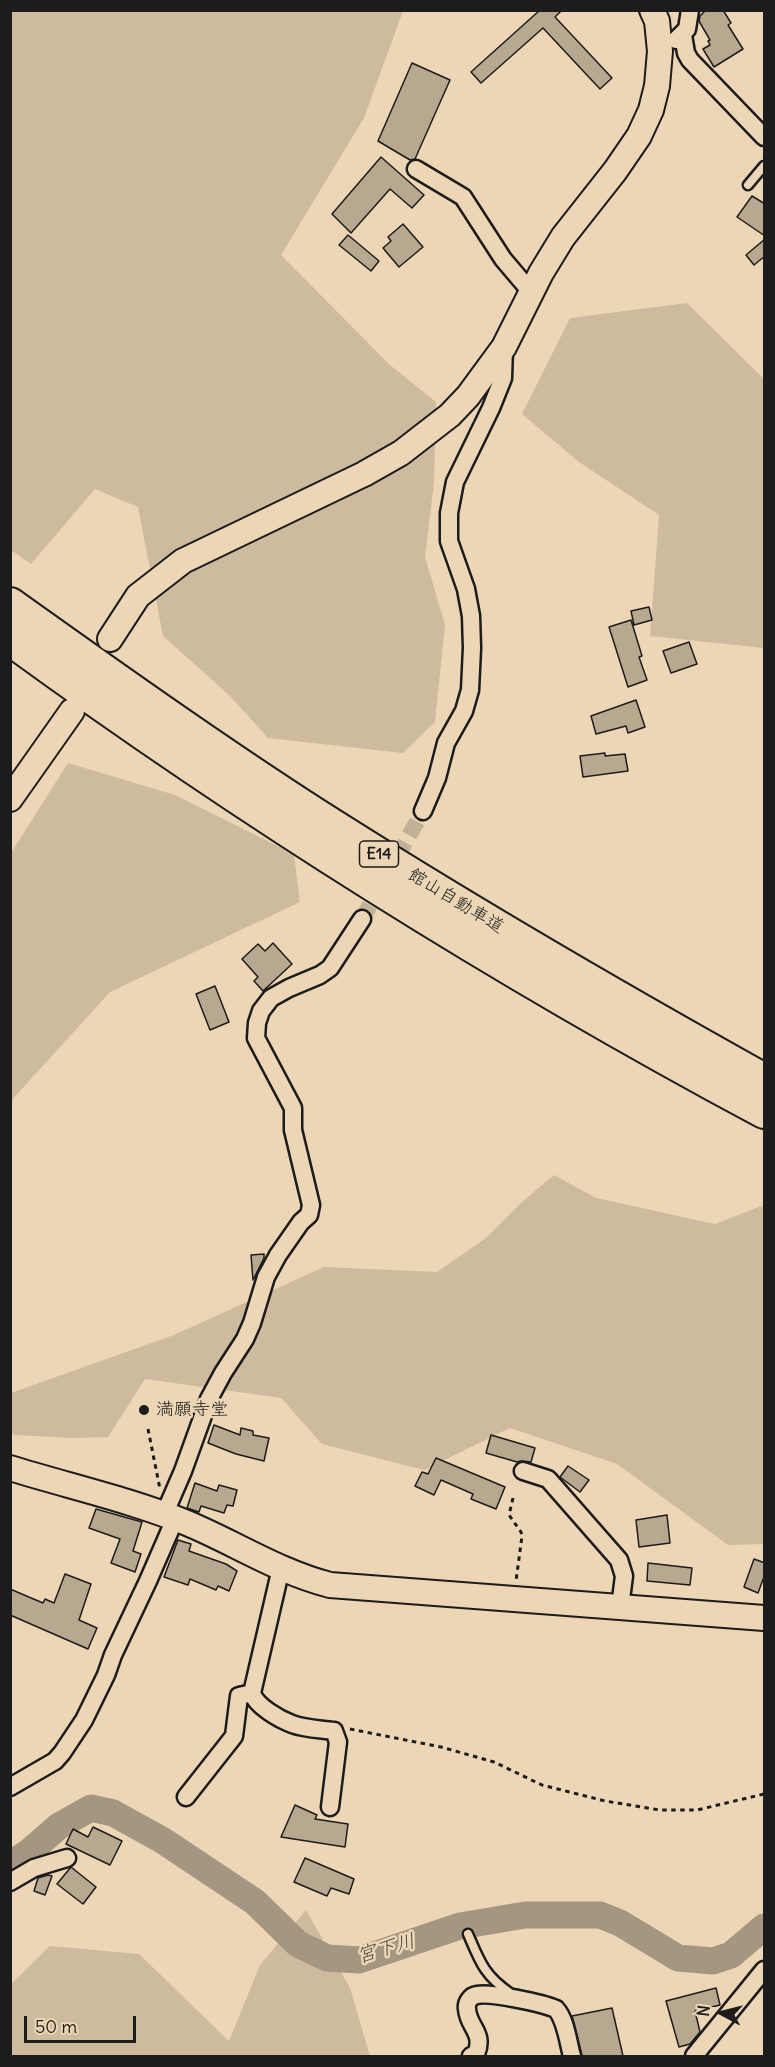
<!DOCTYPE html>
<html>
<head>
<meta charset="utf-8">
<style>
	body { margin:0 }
	#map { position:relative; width:775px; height:2067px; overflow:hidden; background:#ecd6b5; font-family:Delius,sans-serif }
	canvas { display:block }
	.frame { position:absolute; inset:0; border:12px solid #1c1c1c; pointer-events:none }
	.north { position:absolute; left:691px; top:1983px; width:60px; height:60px; -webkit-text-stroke:4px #ecd6b5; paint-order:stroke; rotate:277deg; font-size:16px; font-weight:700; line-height:24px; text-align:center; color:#1c1c1c }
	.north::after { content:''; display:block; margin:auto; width:21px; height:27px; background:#1c1c1c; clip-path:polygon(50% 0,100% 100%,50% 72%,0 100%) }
	.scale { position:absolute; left:24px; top:2016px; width:112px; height:27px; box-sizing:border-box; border:3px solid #1c1c1c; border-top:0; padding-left:8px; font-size:18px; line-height:21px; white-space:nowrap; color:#1c1c1c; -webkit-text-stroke:4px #ecd6b5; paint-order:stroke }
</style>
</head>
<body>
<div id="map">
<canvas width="775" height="2067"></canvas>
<div class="frame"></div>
<div class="north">N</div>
<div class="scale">50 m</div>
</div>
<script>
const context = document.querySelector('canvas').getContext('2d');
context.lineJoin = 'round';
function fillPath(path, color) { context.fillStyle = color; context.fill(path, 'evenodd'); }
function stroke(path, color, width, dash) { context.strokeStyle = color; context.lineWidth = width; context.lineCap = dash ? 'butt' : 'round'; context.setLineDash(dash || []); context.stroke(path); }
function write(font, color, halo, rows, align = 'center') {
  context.font = font + ' Delius,"Klee One",sans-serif'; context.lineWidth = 5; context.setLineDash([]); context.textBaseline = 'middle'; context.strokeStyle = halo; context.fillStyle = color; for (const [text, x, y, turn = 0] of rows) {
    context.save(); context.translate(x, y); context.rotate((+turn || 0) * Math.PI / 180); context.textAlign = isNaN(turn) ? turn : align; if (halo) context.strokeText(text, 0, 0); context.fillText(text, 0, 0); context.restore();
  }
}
const green = new Path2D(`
	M11,11H403L364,118L281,255L390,365L436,402L434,483L425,557L445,625L435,722L403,753L268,738L230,696L163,636L138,507L95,489L31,564L11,550Z
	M687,303L764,379V648L650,636L659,515L579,462L522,414L570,318Z
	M68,763L175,795L294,854L300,902L110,992L11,1101V853Z
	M554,1175L596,1198L715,1224L764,1205V1544L728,1545L617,1464L510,1428L424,1470L322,1444L281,1398L145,1379L108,1437L73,1438L14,1435L11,1432V1393L174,1335L324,1267L437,1272L486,1238L522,1202Z
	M306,1910L350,1988L370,2056H11V1984L50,1946L139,1954L229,2041L260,1965Z`);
const river = new Path2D(`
	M10,1865L29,1852L59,1826L91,1808L113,1813L162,1840L255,1902L298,1944L327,1958L359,1960L460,1926L525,1915H600L620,1923L678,1958L713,1961L731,1955L764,1927`);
const building = new Path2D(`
	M540,10H562L555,17L612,78L600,89L543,28L481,83L471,72Z
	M706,10H723L731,23L728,25L743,49L714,67L703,49L710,45L708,41L710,40L699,21L700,16Z
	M412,63L450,80L415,159L410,160L378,141Z
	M381,157L424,195L412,208L390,189L351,233L332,214Z
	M752,196L765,204V236L737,217Z
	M403,224L423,247L399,267L383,248L391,241L388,237Z
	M348,235L379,261L371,271L339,245Z
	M765,239V256L754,265L746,255Z
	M649,607L652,620L634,625L631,611Z
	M631,620L642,656L639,657L647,680L628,687L609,627Z
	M689,642L697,664L671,673L663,651Z
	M636,700L645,727L628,733L626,726L596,734L591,716Z
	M605,753V756L625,754L628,771L583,777L580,756Z
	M273,943L292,964L263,991L254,981L258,977L242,959L258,944L265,951Z
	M215,986L229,1022L210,1030L196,994Z
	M264,1254V1258L253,1280L251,1255Z
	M214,1425L240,1435L241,1428L253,1431V1435L269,1438L264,1461L236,1454L208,1443Z
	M491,1435L535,1448L531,1462L521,1461L517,1462L486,1453Z
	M436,1458L505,1487L496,1509L471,1499L473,1494L441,1480L434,1495L415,1486L422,1472L428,1474Z
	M568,1466L589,1480L580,1492L560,1477Z
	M195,1483L217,1491L219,1485L237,1490L233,1506L227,1505L224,1513L201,1506L199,1512L187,1508Z
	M96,1509L142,1522L133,1551L141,1554L135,1572L111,1563L120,1539L89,1528Z
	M667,1515L670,1543L639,1547L636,1520Z
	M178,1540L191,1544L189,1551L226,1564L237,1571L229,1591L218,1586L216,1590L190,1579L188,1585L164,1577Z
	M754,1559L765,1563V1574L758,1593L744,1587Z
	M648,1563L692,1568L690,1585L647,1581Z
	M65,1574L91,1584L79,1620L97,1628L88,1649L10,1615V1589L43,1603L45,1599L54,1603Z
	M295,1805L317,1815L315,1819L348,1824L345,1847L281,1837Z
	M93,1827L122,1841L110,1865L66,1844L73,1829L88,1837Z
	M305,1858L354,1879L349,1894L331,1888L327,1896L294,1882Z
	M71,1867L96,1887L83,1904L57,1884Z
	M48,1875L52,1876L45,1895L34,1891L38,1878Z
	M716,1988L720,2005L695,2011L700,2032L690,2044L679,2047L666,2001Z
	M612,2008L623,2056H582L572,2016Z`);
const streetTunnel = new Path2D(`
	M362,919L423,811`);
const path = new Path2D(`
	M148,1429L160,1489
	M513,1498L509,1515L521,1532L522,1536L516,1581
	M350,1729L441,1747L494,1762L542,1785L605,1801L660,1810H697L764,1794`);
const lane = new Path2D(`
	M748,185L764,166
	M468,1934C480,1962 484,1975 510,1993`);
const street = new Path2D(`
	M683,35L686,53L690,60L764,137
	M676,40L687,29L690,10
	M416,169L463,197L503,259L531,292
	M423,811L437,778L446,743L464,711L470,690L472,648L471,616L466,589L449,541V513L455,482L491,408L503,378L504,347
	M523,1471L548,1479L619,1560L624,1576L620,1607
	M164,1515L183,1471L209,1399L223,1373L245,1339L252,1323L266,1277L278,1255L301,1222L309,1215L311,1205L293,1130V1108L256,1038L257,1023L261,1011L271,998L289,988L320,975L330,968L362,919
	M281,1568L252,1693C256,1706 279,1719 292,1724C305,1729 320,1729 334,1731L338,1742L330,1807
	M10,1787L55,1761L62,1753L84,1720L106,1675L113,1655L148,1581L175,1519
	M186,1797L234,1736L239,1696L252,1693
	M10,1882L34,1868L67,1858
	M471,2056L476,2054C485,2033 468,2027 467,2009C466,2003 470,1996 477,1995C490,1992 542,2003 556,2009C566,2020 568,2042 572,2056
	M694,2056L764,1970`);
const secondary = new Path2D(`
	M110,639L138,596L183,561L364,474L401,453L450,415L468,396L504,347L541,273L563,237L615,171L639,136L651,110L657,86L660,51L657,21L652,10
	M10,799L72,711
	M10,1468C68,1486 131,1500 187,1523C235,1543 279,1572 330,1585L764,1618`);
const highway = new Path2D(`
	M10,604C111,676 212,748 316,815C462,908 613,996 764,1080
	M10,639C250,814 503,972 764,1112`);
const markers = [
	[144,1410,6,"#1c1c1c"]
];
const shields = [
	[379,854,39]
];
const shieldNames = [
	["E14",379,854]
];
const streetNames = [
	["館山自動車道",456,901,31]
];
const poiNames = [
	["満願寺堂",156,1410]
];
const waterNames = [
	["宮下川",386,1949,-16]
];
fillPath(green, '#cebb9f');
stroke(river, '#a59681', 27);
fillPath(building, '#b8a88f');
stroke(building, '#1c1c1c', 1.5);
stroke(streetTunnel, '#c2b196', 16, [16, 8]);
stroke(lane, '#1c1c1c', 13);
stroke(street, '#1c1c1c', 21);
stroke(secondary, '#1c1c1c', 28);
stroke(highway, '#1c1c1c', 36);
stroke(path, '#1c1c1c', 3, [4.5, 4.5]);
stroke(lane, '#ecd6b5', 8);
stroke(street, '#ecd6b5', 16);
stroke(secondary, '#ecd6b5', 24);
stroke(highway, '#ecd6b5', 32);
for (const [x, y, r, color] of markers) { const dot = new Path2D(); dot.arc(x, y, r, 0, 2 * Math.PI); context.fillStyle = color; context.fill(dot); stroke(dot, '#ecd6b5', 2); }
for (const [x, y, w] of shields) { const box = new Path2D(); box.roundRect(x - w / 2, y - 13, w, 26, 4.5); context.fillStyle = '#ecd6b5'; context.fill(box); stroke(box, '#1c1c1c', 1.5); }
write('bold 16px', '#1c1c1c', null, shieldNames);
write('18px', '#1c1c1c', '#ecd6b5', streetNames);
write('18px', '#1c1c1c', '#ecd6b5', poiNames, 'left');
write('italic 20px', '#4c473f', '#ecd6b5', waterNames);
</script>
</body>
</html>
